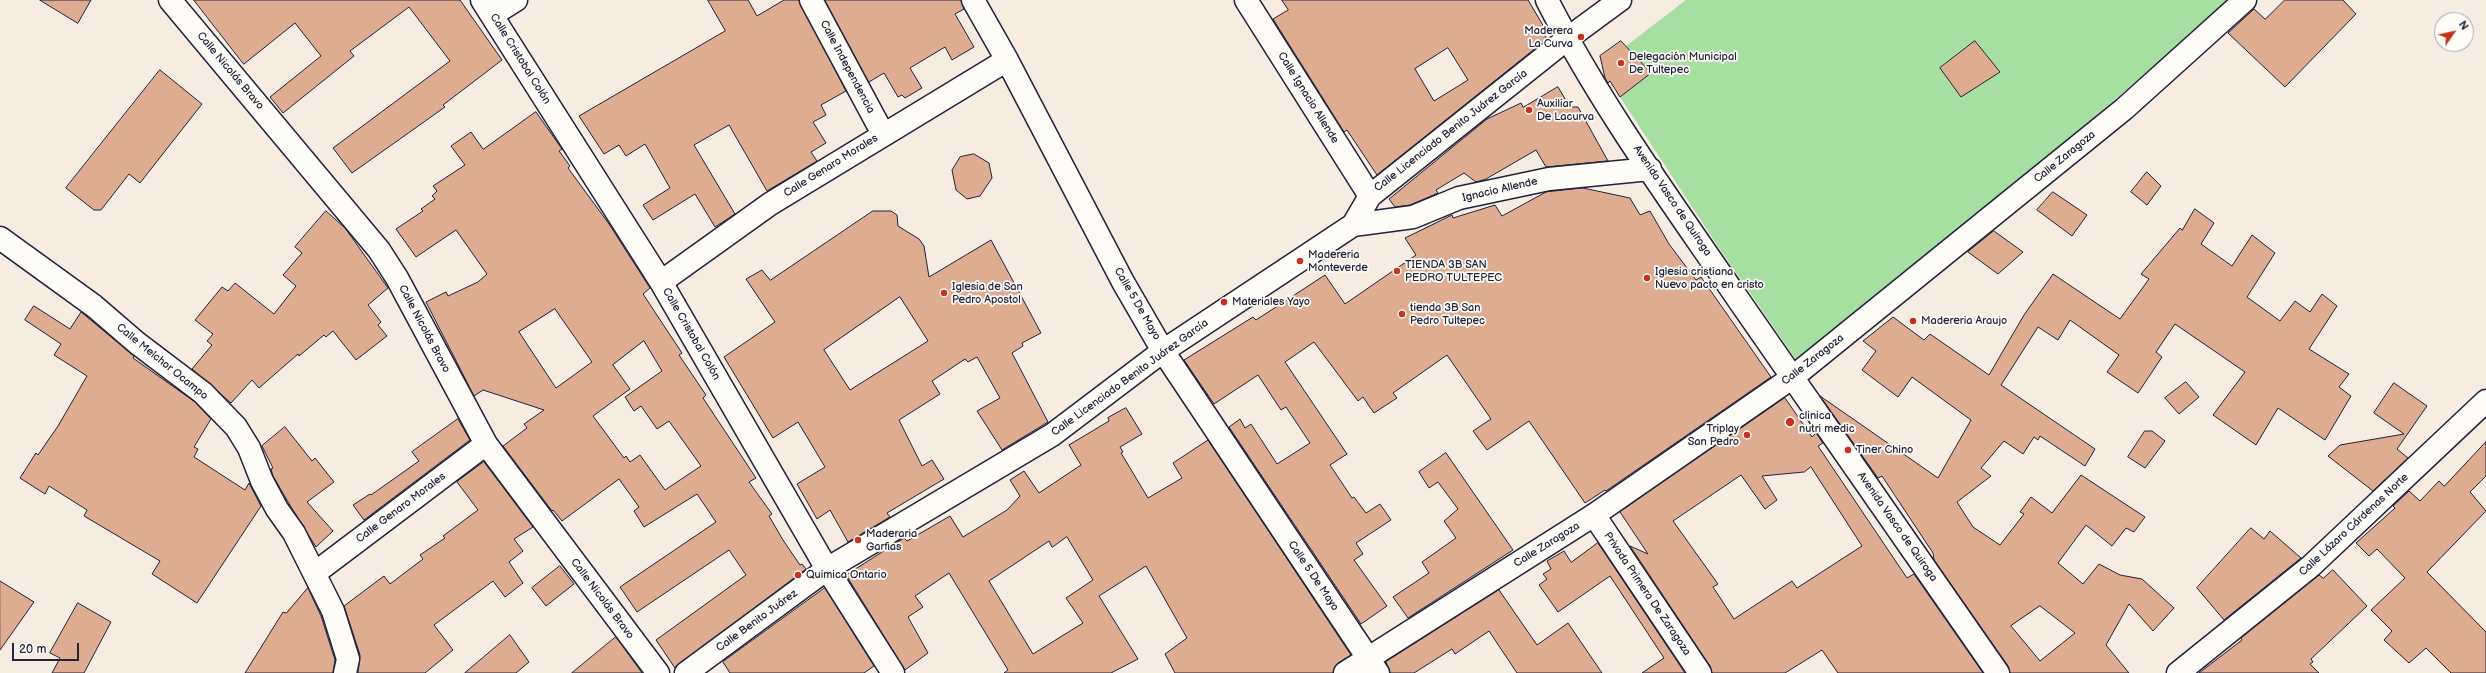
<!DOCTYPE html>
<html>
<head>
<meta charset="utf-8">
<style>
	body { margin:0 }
	#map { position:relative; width:2486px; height:673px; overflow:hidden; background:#f7ece2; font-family:"Balsamiq Sans",sans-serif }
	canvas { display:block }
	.north { position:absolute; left:2434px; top:12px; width:40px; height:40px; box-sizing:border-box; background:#fdfcf7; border:1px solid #a5a5ac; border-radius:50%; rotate:56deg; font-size:11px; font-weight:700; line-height:16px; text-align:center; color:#22223b }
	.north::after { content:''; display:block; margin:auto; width:14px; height:18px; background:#c8321e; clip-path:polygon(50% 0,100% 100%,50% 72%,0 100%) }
	.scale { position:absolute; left:12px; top:643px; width:67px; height:18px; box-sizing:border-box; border:2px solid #22223b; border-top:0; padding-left:5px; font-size:12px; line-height:14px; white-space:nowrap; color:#22223b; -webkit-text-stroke:3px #fdfcf7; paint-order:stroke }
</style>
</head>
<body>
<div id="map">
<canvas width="2486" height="673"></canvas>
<div class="north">N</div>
<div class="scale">20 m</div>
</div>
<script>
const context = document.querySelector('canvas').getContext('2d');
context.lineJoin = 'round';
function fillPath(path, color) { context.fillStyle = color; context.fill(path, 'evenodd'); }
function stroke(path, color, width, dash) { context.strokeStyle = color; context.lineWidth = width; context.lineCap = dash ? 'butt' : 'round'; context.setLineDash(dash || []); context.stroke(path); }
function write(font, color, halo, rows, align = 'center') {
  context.font = font + ' "Balsamiq Sans",sans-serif'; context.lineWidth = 3.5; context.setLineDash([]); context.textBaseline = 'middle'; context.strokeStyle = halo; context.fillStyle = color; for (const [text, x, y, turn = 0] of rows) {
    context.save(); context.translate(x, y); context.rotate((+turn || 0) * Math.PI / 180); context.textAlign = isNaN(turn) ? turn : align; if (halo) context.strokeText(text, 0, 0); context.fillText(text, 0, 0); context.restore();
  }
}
const green = new Path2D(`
	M1686,0H2230L2104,109L1799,364L1721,251L1620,97L1651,73L1626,46Z`);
const building = new Path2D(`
	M40,0H91L78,23Z
	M194,0H460L502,60L443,105L445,107L352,173L333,148L450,61L409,7L350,51L354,56L283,113L270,97L321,56L295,23L244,64Z
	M708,0H748L757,16L784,0H799L846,91L821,105L826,115L813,122L826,143L811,152L817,161L767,191L729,125L694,145L735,214L715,227L695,194L653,220L643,205L670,188L645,144L626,156L619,145L604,154L579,116L725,31Z
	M825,0H961L964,9L955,14L974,47L952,60L945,47L910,68L922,88L905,98L902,95L898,97L884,73L869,82Z
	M1282,0H1528L1544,27L1543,33L1547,39L1377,175L1347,130L1344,132L1273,19L1288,10ZM1448,48L1468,80L1434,101L1415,69Z
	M2285,0H2343L2356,14L2285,87L2228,33L2254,9L2265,19Z
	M1621,41L1651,73L1620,97L1610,81L1608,83L1605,78L1600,56Z
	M1975,41L2000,72L1961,97L1940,68Z
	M160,70L202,104L140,183L129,174L101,210H94L66,188Z
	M1558,87L1570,107H1578L1608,161L1546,167L1536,150L1486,179L1476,182L1464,173L1436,190L1438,193L1410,205L1395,207L1389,199L1487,119L1521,103L1523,107Z
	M536,112L562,149L559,151L570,166L568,168L609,224L650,288L643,294L682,353L679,355L706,395L703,398L756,478L749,482L772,514L769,516L783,540L800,565L802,564L806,569L675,668L656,640L746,575L729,550L637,612L620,587L716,522L697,494L644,527L634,511L639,507L619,479L562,521L553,510L552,511L503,446L527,428L524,424L544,410L483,390L474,396L426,302L446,292L448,296L478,282L487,274L456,230L416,257L396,229L423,211L421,209L435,199L432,196L437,191L433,186L465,165L451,146L471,132L483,149ZM555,309L592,362L556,388L519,332ZM644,341L662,371L625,397L634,411L641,406L657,429L669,421L701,466L665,490L640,455L630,462L626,456L624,458L593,416L630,389L613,365Z
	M974,154L989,163L992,178L980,196L967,199L956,190L952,170L960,157Z
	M2147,172L2161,186L2147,205L2131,192Z
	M1583,188L1630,198L1640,215L1650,211L1669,244L1696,280L1701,277L1771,377L1606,491L1605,490L1585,503L1529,421L1487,450L1473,431L1491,419L1447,355L1393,393L1397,398L1374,413L1363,397L1358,401L1314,342L1285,362L1347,454L1330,465L1352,498L1354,497L1366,513L1380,504L1391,520L1356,543L1363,554L1354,560L1387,606L1361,624L1229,427L1240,419L1245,428L1251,424L1277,464L1310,443L1286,407L1281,410L1258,375L1214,404L1184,360L1253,317L1256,320L1325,275L1345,304L1416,255L1405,238L1452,215L1453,218L1495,205L1502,216L1546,192Z
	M2053,192L2087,215L2072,236L2037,210Z
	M2195,209L2214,223L2201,244L2232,266L2252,235L2275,253L2247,297L2280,321L2295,301L2310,312L2322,294L2337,306L2309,349L2349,374L2339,387L2351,396L2325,440L2278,408L2256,445L2213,415L2245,372L2175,324L2156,352L2162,357L2138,393L2107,372L2119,355L2070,320L2058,340L2038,327L2001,385L2095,449L2085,466L2040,436L2038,440L2034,437L2023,454L2004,441L1981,468L1991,476L1957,502L1973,527L2000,545L2024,514L2020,512L2031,497L2052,513L2081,475L2145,517L2134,532L2126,528L2112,546L2086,525L2058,563L2083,584L2099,564L2120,575L2142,579L2174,608L2153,631L2129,604L2106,645L2129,673H2010L2008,666L1934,560L1933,553L1882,476L1878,478L1820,396L1938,478L1971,420L1912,377L1898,397L1862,370L1876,351L1863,341L1893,317L1924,340L1930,334L1989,375L2024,315L2053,274L2120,319L2149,279L2141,274L2180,228L2182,230ZM2040,606L2075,633L2040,661L2011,626Z
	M326,211L345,228L388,288L368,305L381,322L378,325L387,336L356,360L333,331L326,337L324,335L299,356L298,354L259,388L252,380L231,403L192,369L212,345L207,341L213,334L195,320L222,287L228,291L235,283L274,314L296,286L283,275L302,253L295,247Z
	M873,211H891L897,215L898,226L919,239L924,246L929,277L991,240L1041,333L1022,343L1023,346L1012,353L1048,422L1002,450L977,411L1000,398L977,357L968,362L965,359L932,381L940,394L899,420L922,466L932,460L944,479L887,513L890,517L848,542L830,510L817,519L797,484L825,467L798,422L773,438L724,357L775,322L746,279L762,270L770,280ZM900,297L928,341L850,390L824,350Z
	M1994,231L2023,252L1998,274L1968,252Z
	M34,306L70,329L81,312L134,356L133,358L195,402L211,419L194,447L198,449L194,457L245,490L249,483L261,506L197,603L152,574L160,561L84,516L87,510L49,486L45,494L20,478L36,453L38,455L58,426L87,376L54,355L61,344L25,320Z
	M2186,382L2199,397L2179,414L2165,398Z
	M2394,383L2427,406L2397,449L2408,458L2373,491L2328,456L2340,445L2404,434L2374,413Z
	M1785,398L1812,437L1816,433L1823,443L1818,446L1907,578L1914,574L1983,673H1838L1822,650L1785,673H1712L1710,666L1630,546L1648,554L1620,512ZM1811,467L1862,546L1797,588L1792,581L1734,619L1713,587L1718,584L1673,521L1741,475L1765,509L1777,500L1762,476L1804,472Z
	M1126,408L1142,434L1120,447L1123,452L1121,453L1148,498L1182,478L1173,463L1208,440L1351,655L1338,663L1333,673H1175L1165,654L1187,638L1146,566L1099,596L1138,659L1111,673H1004L1008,670L949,573L915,596L923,607L908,617L928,653L905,670L846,575L904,538L907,541L950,516L963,537L1007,510L1020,496L1010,480L1024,471L1039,493L1081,465L1069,445L1109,421L1108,418ZM1067,537L1093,580L1066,598L1083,623L1033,654L989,581L1049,541L1052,547Z
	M458,419L470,440L364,520L353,505L370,494L371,495L419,461L412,452Z
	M285,427L312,461L315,458L334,482L307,502L333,531L316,547L288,502L273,476L271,469L273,468L262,446Z
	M2145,431H2152L2165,441L2145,468L2128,457Z
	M2486,442V476L2470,492L2486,511L2427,572L2486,632V673H2451L2426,648L2409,663L2384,640L2392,631L2371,610L2405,578L2377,549L2369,556L2356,543L2395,508L2393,506L2409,491L2420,501L2439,481L2444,486Z
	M1446,453L1513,550L1408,618L1393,597L1429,573L1422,562L1456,538L1444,521L1458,509L1438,482L1429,488L1419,472Z
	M484,462L533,527L514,539L523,551L509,562L523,583L505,597L493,581L434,625L453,650L425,673H358L360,655L344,606L384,576L390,584L423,559L420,555L445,538L443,536L478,510L457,482Z
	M2251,528L2264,539L2270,531L2301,558L2224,620L2197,588Z
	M1598,543L1685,673H1642L1664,658L1610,576L1558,612L1539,585L1547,579L1543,574L1551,569L1547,561L1564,551L1571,562Z
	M560,566L574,584L546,606L532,588Z
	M2333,570L2367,606L2311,659L2313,662L2310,664L2319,673H2199L2242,640L2241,638L2319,575L2323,578Z
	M0,581L34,602L0,650Z
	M308,588L321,616L335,660L333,673H245L283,612L286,613Z
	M825,588L874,666L864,673H730L723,662Z
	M1499,590L1537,645L1568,623L1602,673H1517L1489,631L1455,654L1452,649L1414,673H1390L1386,662Z
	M78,603L111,622L84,673H52L60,658L50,653Z
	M510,635L529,662L516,673H465Z
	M616,637L642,673H572Z`);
const minor = new Path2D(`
	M170,0L379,250L397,278L486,444L658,673
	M482,0L661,282L827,569L893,673
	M811,0L883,134
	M973,0L1007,60L1123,282L1163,351L1378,673
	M1246,0L1370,196
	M1547,0C1601,106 1673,204 1740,302C1826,426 1912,549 1998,673
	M492,15L516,0
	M1353,225L1413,217L1459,198L1549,179L1650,169
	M0,238L94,306L137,343L203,393L236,427L249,448L262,481L277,509L294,533L333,611L348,659L345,673
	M661,282L770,204L1007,60
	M1594,515L1700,673
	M315,573L486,444
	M686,673L827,569L1052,435L1163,351L1353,225L1370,196L1567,39L1620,0
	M1345,673L1594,515L1793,377L2124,109L2245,0
	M2178,673L2311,566L2486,401`);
const markers = [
	[1581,37,4,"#c8321e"],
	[1621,63,4,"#c8321e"],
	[1529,110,4,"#c8321e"],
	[1300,261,4,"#c8321e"],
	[1397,271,4,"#c8321e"],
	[1647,278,4,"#c8321e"],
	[944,293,4,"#c8321e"],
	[1224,302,4,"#c8321e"],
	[1402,314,4,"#c8321e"],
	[1913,321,4,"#c8321e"],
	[1790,422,5,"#c8321e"],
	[1747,435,4,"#c8321e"],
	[1848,450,4,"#c8321e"],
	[858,540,4,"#c8321e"],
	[798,575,4,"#c8321e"]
];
const poiNames = [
	["Maderera",1573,31,"right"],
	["La Curva",1573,44,"right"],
	["Delegación Municipal",1629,57],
	["De Tultepec",1629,70],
	["Auxiliar",1537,104],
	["De Lacurva",1537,117],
	["Madereria",1308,255],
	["Monteverde",1308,268],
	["TIENDA 3B SAN",1405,265],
	["PEDRO TULTEPEC",1405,278],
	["Iglesia cristiana",1655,272],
	["Nuevo pacto en cristo",1655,285],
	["Iglesia de San",952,287],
	["Pedro Apostol",952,300],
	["Materiales Yayo",1232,302],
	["tienda 3B San",1410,308],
	["Pedro Tultepec",1410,321],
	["Madereria Araujo",1921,321],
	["clinica",1799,416],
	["nutri medic",1799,429],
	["Triplay",1739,429,"right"],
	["San Pedro",1739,442,"right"],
	["Tiner Chino",1856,450],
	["Maderaria",866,534],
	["Garfias",866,547],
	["Quimica Ontario",806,575]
];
const streetNames = [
	["Calle Cristobal Colón",520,59,58],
	["Calle Independencia",847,67,62],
	["Calle Nicolás Bravo",230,71,50],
	["Calle Ignacio Allende",1308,98,58],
	["Calle Licenciado Benito Juárez García",1451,131,-38],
	["Calle Zaragoza",2065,157,-39],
	["Calle Genaro Morales",831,166,-32],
	["Ignacio Allende",1500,190,-13],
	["Avenida Vasco de Quiroga",1672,201,56],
	["Calle 5 De Mayo",1137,304,60],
	["Calle Nicolás Bravo",424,329,62],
	["Calle Cristobal Colón",691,334,60],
	["Calle Zaragoza",1813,360,-38],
	["Calle Melchor Ocampo",162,362,39],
	["Calle Licenciado Benito Juárez García",1130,378,-36],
	["Calle Genaro Morales",401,508,-37],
	["Calle Lázaro Cárdenas Norte",2354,525,-43],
	["Avenida Vasco de Quiroga",1897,527,55],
	["Calle Zaragoza",1547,545,-32],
	["Calle 5 De Mayo",1313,576,56],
	["Privada Primera De Zaragoza",1647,594,56],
	["Calle Nicolás Bravo",602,599,53],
	["Calle Benito Juárez",757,621,-36]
];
fillPath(green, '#a7dea2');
fillPath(building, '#deac90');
stroke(building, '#22223b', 1);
stroke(minor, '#22223b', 25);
stroke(minor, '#fdfcf7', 22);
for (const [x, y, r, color] of markers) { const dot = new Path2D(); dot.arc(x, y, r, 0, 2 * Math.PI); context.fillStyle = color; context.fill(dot); stroke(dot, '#fdfcf7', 1.5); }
write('11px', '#22223b', '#fdfcf7', poiNames, 'left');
write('11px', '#22223b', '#fdfcf7', streetNames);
</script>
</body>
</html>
